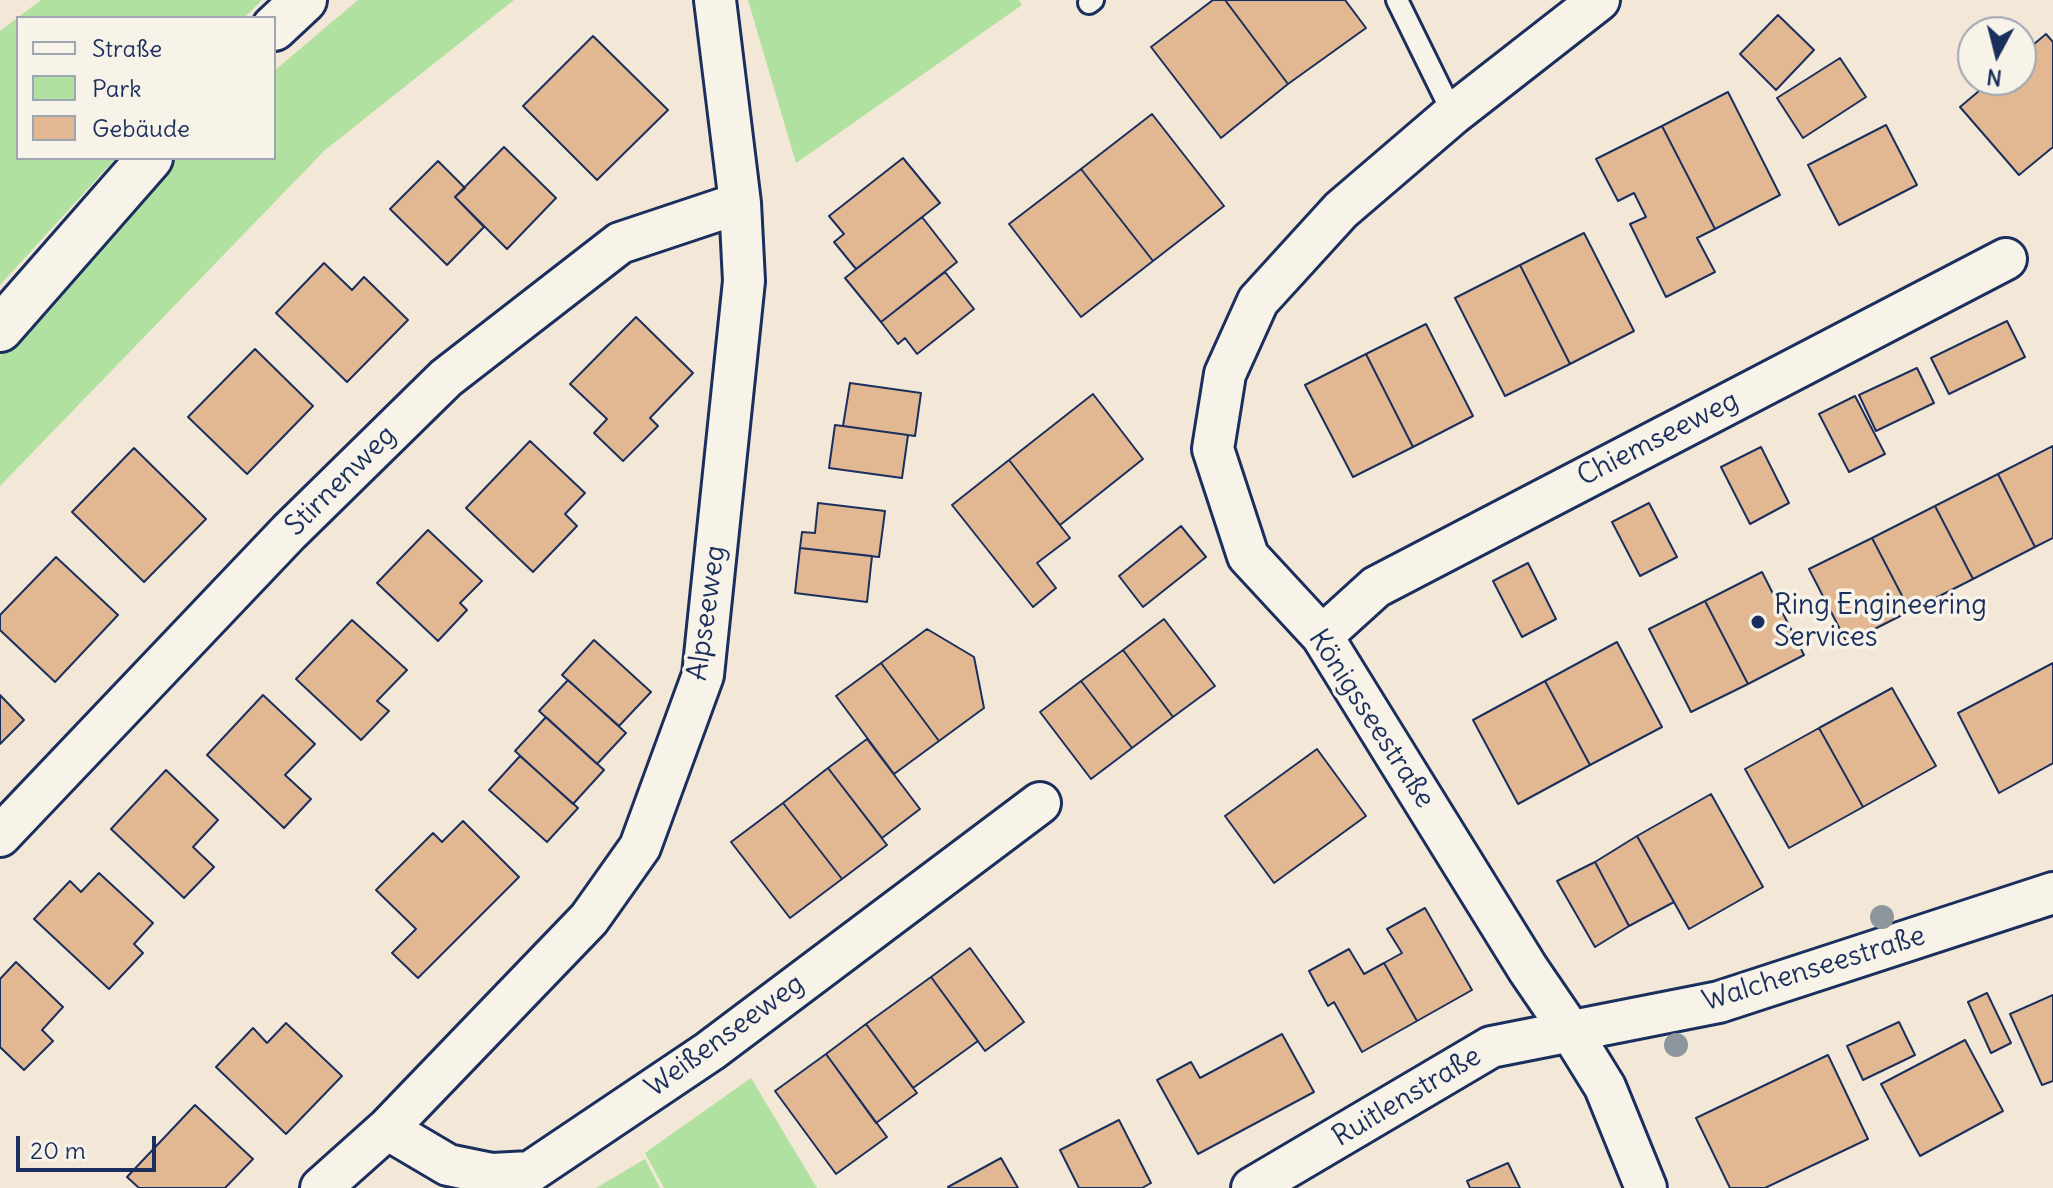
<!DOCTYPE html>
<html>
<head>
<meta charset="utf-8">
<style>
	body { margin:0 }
	#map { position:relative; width:2053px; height:1188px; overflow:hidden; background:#f3e7d7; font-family:Delius,sans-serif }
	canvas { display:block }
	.legend { position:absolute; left:16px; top:16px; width:260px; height:144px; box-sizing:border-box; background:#f7f3e8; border:2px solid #9fa5b1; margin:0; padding:10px 14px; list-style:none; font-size:24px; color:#1b2f5e }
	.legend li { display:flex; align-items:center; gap:16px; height:40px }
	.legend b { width:40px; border:2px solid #9fa5b1 }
	.north { position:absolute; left:1957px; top:16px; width:80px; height:80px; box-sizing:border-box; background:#f7f3e8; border:2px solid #9fa5b1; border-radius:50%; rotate:187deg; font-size:22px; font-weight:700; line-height:32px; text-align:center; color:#1b2f5e }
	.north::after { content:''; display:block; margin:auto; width:28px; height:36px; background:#1b2f5e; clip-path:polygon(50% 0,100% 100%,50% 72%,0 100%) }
	.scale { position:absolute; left:16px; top:1136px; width:140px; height:36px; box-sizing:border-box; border:4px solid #1b2f5e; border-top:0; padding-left:10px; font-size:24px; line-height:28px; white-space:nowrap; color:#1b2f5e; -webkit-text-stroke:6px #f7f3e8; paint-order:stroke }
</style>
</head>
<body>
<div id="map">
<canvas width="2053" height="1188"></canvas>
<ul class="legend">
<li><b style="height:10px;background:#f7f3e8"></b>Straße</li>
<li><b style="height:22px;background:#b0e1a0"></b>Park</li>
<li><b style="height:22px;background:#e2b893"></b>Gebäude</li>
</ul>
<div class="north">N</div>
<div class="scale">20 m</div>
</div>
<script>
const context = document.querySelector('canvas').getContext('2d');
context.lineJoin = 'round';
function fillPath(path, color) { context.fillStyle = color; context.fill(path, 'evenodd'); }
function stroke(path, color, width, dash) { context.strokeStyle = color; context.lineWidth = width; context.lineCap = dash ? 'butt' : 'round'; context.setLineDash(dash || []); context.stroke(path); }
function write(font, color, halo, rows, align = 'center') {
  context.font = font + ' Delius,sans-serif'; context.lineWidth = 7; context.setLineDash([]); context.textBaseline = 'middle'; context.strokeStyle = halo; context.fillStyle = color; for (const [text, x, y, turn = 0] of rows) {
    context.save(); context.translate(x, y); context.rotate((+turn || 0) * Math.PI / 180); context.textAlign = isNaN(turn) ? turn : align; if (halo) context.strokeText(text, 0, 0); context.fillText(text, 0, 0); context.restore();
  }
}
const green = new Path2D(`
	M41,0H262L244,18H18V158H116L0,285V31Z
	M358,0H514L325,150L0,486V356L162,166L172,158H274V71Z
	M748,0H1019L1022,5L796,163Z
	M751,1078L817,1188H664L645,1153Z
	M645,1159L660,1188H596Z`);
const building = new Path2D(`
	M1213,0H1225L1288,84L1221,138L1151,47Z
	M1225,0H1345L1366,28L1288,84Z
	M1778,15L1814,50L1776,90L1740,54Z
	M2046,34L2053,42V147L2019,175L1960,107L1992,80H2021V55Z
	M593,36L668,110L597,180L523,106Z
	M1840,58L1866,97L1803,138L1777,98Z
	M1728,92L1780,195L1715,229L1662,126Z
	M1152,114L1224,206L1153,261L1081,169Z
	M1886,125L1917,185L1839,225L1808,165Z
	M1662,126L1715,229L1697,238L1715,272L1666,297L1630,224L1646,217L1634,193L1618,201L1596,159Z
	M504,147L556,198L507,249L455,197Z
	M903,158L940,203L856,269L834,242L844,234L829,216Z
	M438,161L465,188L455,197L484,227L447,265L390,209Z
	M1081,169L1153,261L1081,317L1009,224Z
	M922,217L957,262L881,322L845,278Z
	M1584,233L1634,331L1570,364L1520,265Z
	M324,263L352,290L364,277L408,320L347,382L276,313Z
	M1520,265L1570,364L1505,396L1455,298Z
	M945,272L974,309L917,354L905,338L898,344L881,322Z
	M636,317L693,373L650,418L658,426L623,461L594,433L607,419L570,384Z
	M2007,321L2025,357L1949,394L1931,358Z
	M1426,324L1473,416L1413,447L1366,354Z
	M255,349L313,406L247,474L188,417Z
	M1366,354L1413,447L1353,477L1305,385Z
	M1917,368L1934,403L1876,431L1859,395Z
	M850,383L921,393L915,436L843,426Z
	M1093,394L1143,459L1060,525L1009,460Z
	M1855,396L1885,454L1849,472L1819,414Z
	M835,425L908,435L902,478L829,468Z
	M530,441L585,493L565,514L577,526L533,572L466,508Z
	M2053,446V538L2035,547L1998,474Z
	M1761,447L1789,503L1750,524L1721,467Z
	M134,448L206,519L144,582L72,512Z
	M1009,460L1070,538L1037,563L1056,588L1033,607L952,505Z
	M1998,474L2035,547L1973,579L1935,506Z
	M818,503L885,511L879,557L800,548L802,532L815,533Z
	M1649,503L1677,557L1640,576L1612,522Z
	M1935,506L1973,579L1910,611L1872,538Z
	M1181,526L1206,557L1143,607L1119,576Z
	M428,530L482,581L460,603L467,610L438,641L377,583Z
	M1872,538L1910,611L1847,643L1809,569Z
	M800,548L872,556L867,602L795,593Z
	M56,557L118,615L55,682L0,630V615Z
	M1528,563L1556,619L1522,637L1493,581Z
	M1762,572L1804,655L1748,684L1705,601Z
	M1705,601L1748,684L1691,712L1649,629Z
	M1164,619L1215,686L1173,717L1123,650Z
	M352,620L407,670L377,701L389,711L361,740L296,679Z
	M927,629L974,657L984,708L939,741L881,663Z
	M594,640L651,692L619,726L562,675Z
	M1617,642L1662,727L1590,765L1545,681Z
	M1123,650L1173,717L1132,748L1081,681Z
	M881,663L939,741L894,774L836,696Z
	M2053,663V763L1999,793L1958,713Z
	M568,680L626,733L597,764L539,711Z
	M1081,681L1132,748L1091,779L1040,712Z
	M1545,681L1590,765L1518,804L1473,720Z
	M1892,688L1936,766L1863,807L1819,728Z
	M0,695L24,720L0,744Z
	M263,695L315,744L285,775L311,799L284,828L207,755Z
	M546,717L604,770L573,804L515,751Z
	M1819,728L1863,807L1789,848L1745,769Z
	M867,739L920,809L882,838L828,768Z
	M1317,749L1366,816L1274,883L1225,816Z
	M520,756L578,808L547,842L489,790Z
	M828,768L887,845L842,879L783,803Z
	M166,770L218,820L193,847L214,867L184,898L111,829Z
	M1711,794L1763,887L1689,929L1637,836Z
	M783,803L842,879L790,918L731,842Z
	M463,821L519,877L418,978L392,953L416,929L376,890L433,833L442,842Z
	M1637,836L1674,902L1629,926L1595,862Z
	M1595,862L1629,926L1595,947L1557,881Z
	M99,873L153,923L134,944L143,953L109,989L34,919L70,881L81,892Z
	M1425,908L1472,990L1417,1021L1384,963L1402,953L1387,929Z
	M970,948L1024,1022L985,1051L931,977Z
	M1349,949L1364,974L1384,963L1417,1021L1362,1052L1334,1002L1328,1006L1309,971Z
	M16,962L63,1007L42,1030L53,1041L24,1070L0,1047V979Z
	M931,977L978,1041L913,1088L866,1024Z
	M1987,993L2011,1043L1991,1053L1968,1002Z
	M2053,995V1081L2042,1085L2010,1014Z
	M1899,1022L1915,1055L1863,1080L1847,1046Z
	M286,1023L342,1076L286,1134L216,1067L253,1028L267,1043Z
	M866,1024L917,1093L876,1123L826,1054Z
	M1282,1034L1314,1092L1198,1154L1157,1080L1191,1062L1200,1078Z
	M1965,1040L2003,1111L1920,1156L1881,1084Z
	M826,1054L887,1137L836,1174L775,1091Z
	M1828,1055L1868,1139L1765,1188H1730L1696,1118Z
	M195,1105L253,1159L225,1188H139L127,1177Z
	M1119,1120L1151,1183L1142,1188H1079L1060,1150Z
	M1001,1158L1018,1188H949L948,1187Z
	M1508,1163L1520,1188H1470L1467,1181Z`);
const lane = new Path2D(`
	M1397,0L1453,114
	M1089,3L1093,0`);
const street = new Path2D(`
	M1599,0L1453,114L1341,210L1258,301L1225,374L1213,449L1248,556L1322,636L1528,969L1571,1032L1605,1087L1646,1188
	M1322,636L1376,587L2006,259
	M0,836L289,532L446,378L620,243L740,203
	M387,1129L448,1165L492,1174L530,1172L710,1051L1040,803
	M321,1188L387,1129L589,919L640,847L703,675L744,281L740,203L715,0
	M1252,1188L1491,1047L1719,1002L2053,893`);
const secondary = new Path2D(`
	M274,28L304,0
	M0,329L150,158`);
const trees = [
	[1882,917],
	[1676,1045]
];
const markers = [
	[1758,622,8,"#1b2f5e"]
];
const streetNames = [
	["Chiemseeweg",1658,439,-27],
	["Stirnenweg",341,481,-45],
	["Alpseeweg",707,613,-82],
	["Königsseestraße",1371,719,57],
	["Walchenseestraße",1814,969,-17],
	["Weißenseeweg",725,1036,-36],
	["Ruitlenstraße",1407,1097,-31]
];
const poiNames = [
	["Ring Engineering",1774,606],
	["Services",1774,638]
];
fillPath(green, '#b0e1a0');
fillPath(building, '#e2b893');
stroke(building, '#1b2f5e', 2);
stroke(lane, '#1b2f5e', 26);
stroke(street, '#1b2f5e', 46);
stroke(secondary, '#1b2f5e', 50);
stroke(lane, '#f7f3e8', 20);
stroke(street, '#f7f3e8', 40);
stroke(secondary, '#f7f3e8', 44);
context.fillStyle = '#8d969c';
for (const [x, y] of trees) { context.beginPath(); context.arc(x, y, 12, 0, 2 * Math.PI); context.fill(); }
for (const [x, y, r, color] of markers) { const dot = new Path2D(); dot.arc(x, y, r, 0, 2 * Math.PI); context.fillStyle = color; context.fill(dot); stroke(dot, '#f7f3e8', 3); }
write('28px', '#1b2f5e', '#f7f3e8', streetNames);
write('28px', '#1b2f5e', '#f7f3e8', poiNames, 'left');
</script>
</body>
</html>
